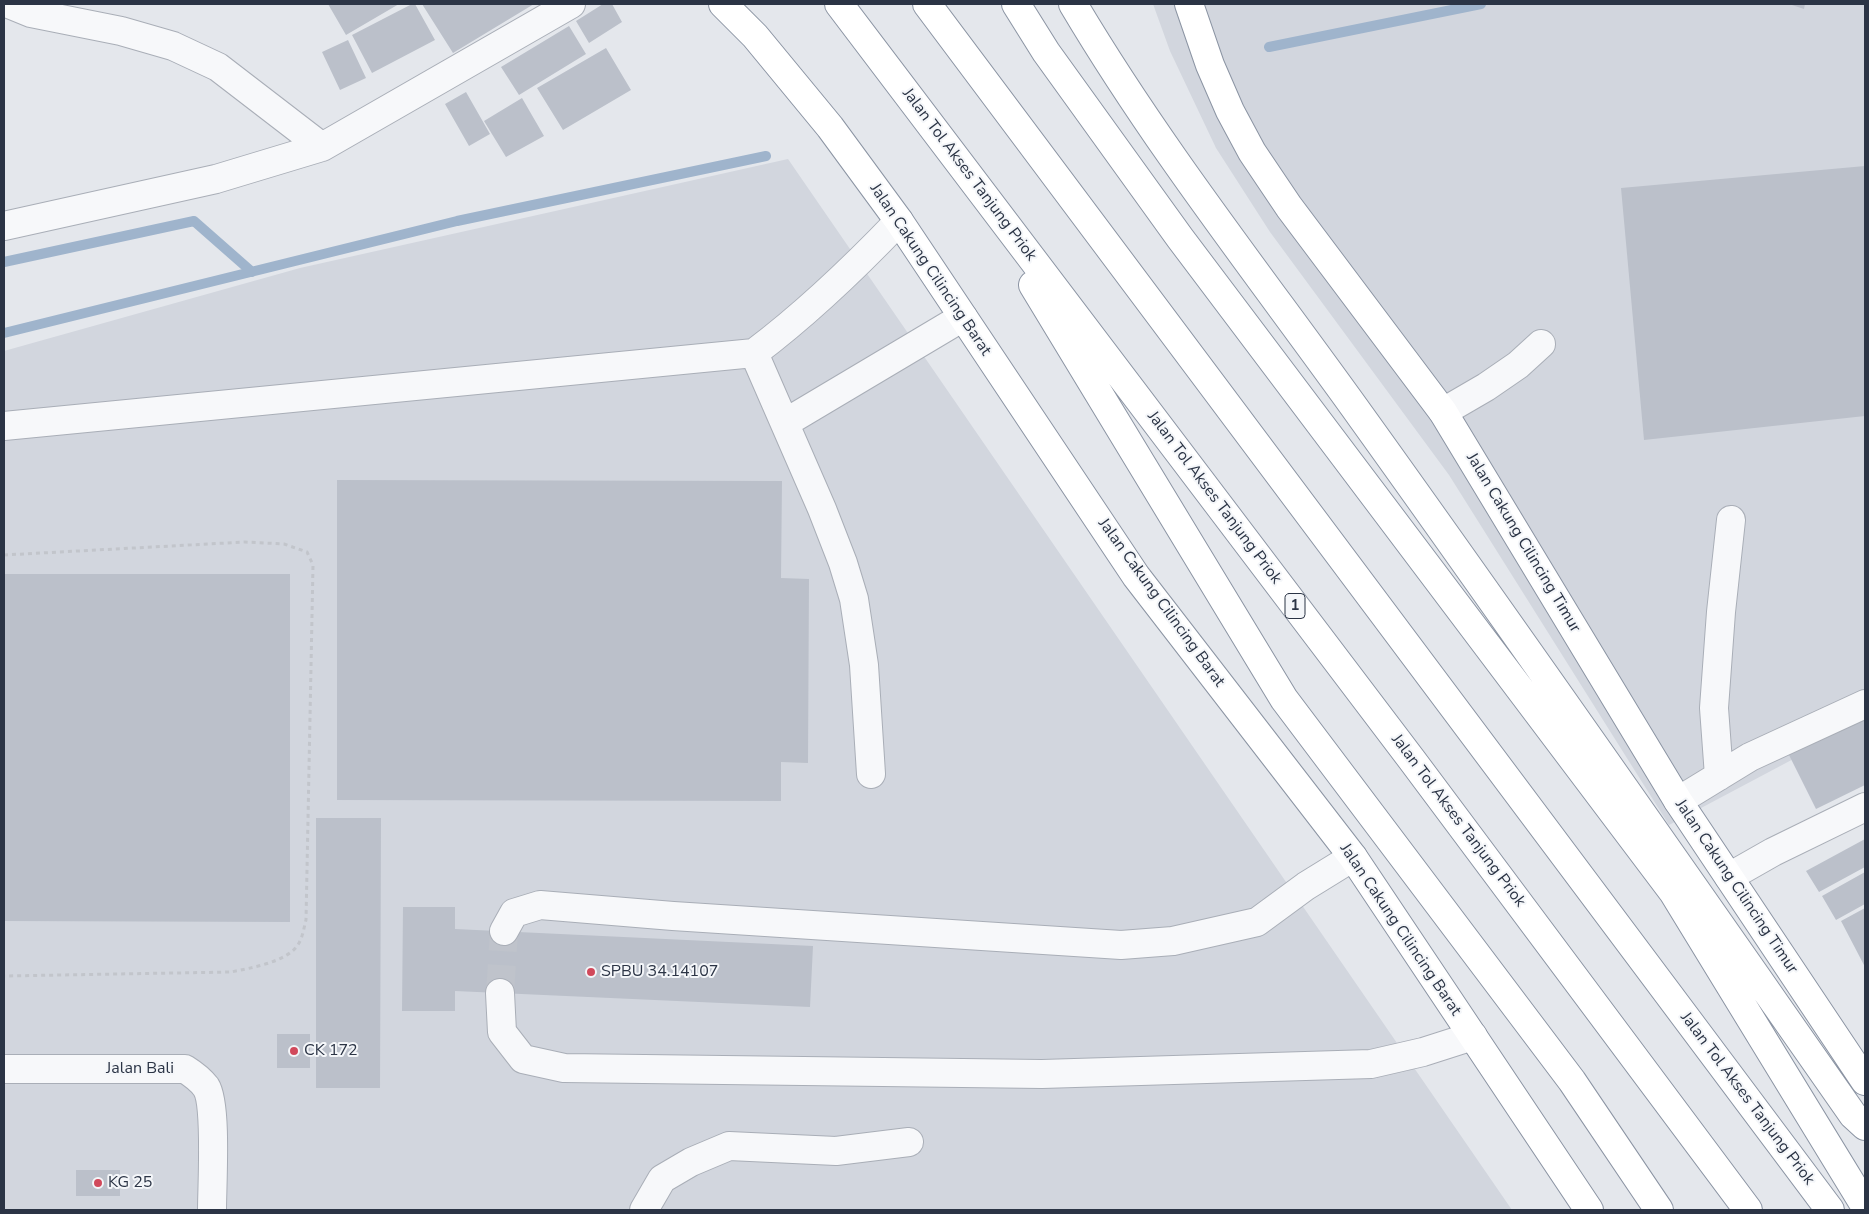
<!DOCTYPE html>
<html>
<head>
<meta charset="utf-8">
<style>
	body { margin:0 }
	#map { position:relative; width:1869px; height:1214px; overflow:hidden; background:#e4e7ec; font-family:"Nunito Sans",sans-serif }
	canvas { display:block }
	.frame { position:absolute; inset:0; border:5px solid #2b3445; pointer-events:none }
</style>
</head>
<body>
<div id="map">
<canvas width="1869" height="1214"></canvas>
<div class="frame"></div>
</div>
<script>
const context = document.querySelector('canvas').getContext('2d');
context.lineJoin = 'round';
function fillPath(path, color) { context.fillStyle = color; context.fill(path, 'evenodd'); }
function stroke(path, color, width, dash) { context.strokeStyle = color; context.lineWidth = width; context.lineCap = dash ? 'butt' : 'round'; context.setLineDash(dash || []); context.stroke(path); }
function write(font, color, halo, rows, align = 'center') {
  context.font = font + ' "Nunito Sans",sans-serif'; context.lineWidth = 4; context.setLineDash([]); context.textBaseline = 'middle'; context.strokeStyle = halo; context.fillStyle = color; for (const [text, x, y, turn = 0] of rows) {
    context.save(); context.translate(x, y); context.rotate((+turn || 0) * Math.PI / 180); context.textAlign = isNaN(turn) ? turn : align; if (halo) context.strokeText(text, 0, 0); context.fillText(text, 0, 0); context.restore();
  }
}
const built = new Path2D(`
	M1153,4H1865V721L1669,825L1449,475L1270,232L1216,148L1170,51Z
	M788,159L1512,1210H4V351L300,268Z`);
const stream = new Path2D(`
	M1269,47L1481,4
	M4,262L194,221L252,272
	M4,333L457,221L766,156`);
const building = new Path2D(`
	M328,4H399L346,35Z
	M412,4H415L435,40L372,73L352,35Z
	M422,4H534L453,53Z
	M603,4H612L622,22L589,43L576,21Z
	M1789,4H1805L1804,9Z
	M569,26L586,54L519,95L501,67Z
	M348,40L366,78L340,90L322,52Z
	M606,48L631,90L563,130L537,88Z
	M466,92L490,134L469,146L445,104Z
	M522,98L544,136L506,157L484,121Z
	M1865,166V416L1644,440L1621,188Z
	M337,480L782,481L781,578L809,579L808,763L781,762V801L337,800Z
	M4,574H290V922L4,921Z
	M1865,717V785L1816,809L1789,755Z
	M316,818H381L380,1088H316Z
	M1865,839V867L1819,892L1806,871Z
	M1865,872V904L1836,920L1822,896Z
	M403,907H455V929L813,946L810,1007L455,991V1011H402Z
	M1865,908V967L1841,921Z
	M277,1034H310V1068H277Z
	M76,1170H120V1196H76Z`);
const minorTunnel = new Path2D(`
	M500,993L504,931`);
const path = new Path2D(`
	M4,555L245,542L284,544L307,552L313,565L306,920C304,927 303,936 299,943C289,962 250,968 231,972L4,976`);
const minor = new Path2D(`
	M9,4L31,13L121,31L173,46L218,67L322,147L571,4
	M4,226L216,179L322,147
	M754,353L822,509L843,563L854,599L864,665L871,774
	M1443,412L1486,387L1518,365L1541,344
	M785,423L963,317
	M4,426L754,353C806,314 854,268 899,221
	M1719,776L1714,708L1721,612L1731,520
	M1678,801L1750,757L1865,704
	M1729,877L1773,852L1865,807
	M504,931L514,913L540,905L673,916L1121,945L1173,941L1257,922L1306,886L1353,857
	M500,993L502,1032L523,1059L564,1068L1042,1074L1371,1064L1423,1052L1473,1036
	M4,1069H185C193,1074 200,1079 206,1087C217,1104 212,1186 212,1210
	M644,1210L662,1179L691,1162L729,1146L836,1151L909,1142`);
const highway = new Path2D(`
	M723,4L755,36L830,127L899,221L1136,576L1353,857L1589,1210
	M839,4L1412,760L1748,1210
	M927,4L1830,1210
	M1016,4L1046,52L1180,238L1673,892L1865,1206
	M1073,4C1159,149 1264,281 1362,418C1528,649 1690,882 1853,1115L1865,1126
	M1189,4L1210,65L1230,111L1252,152L1289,207L1443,412L1678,801L1865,1081
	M1033,285L1284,699L1572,1081L1659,1210`);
const markers = [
	[591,972,5,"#d1495b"],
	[294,1051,5,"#d1495b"],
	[98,1183,5,"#d1495b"]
];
const shields = [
	[1295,606,20]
];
const shieldNames = [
	["1",1295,606]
];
const streetNames = [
	["Jalan Tol Akses Tanjung Priok",969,175,53],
	["Jalan Cakung Cilincing Barat",930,270,56],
	["Jalan Tol Akses Tanjung Priok",1214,498,53],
	["Jalan Cakung Cilincing Timur",1523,543,59],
	["Jalan Cakung Cilincing Barat",1161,603,54],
	["Jalan Tol Akses Tanjung Priok",1458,821,53],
	["Jalan Cakung Cilincing Timur",1736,887,56],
	["Jalan Cakung Cilincing Barat",1400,930,56],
	["Jalan Bali",140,1069],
	["Jalan Tol Akses Tanjung Priok",1747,1099,53]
];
const poiNames = [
	["SPBU 34.14107",601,972],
	["CK 172",304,1051],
	["KG 25",108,1183]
];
fillPath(built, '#d2d6de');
stroke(stream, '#9fb4cc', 10);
fillPath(building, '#bbc0ca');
stroke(minorTunnel, '#bfc3cb', 28, [28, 14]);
stroke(minor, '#a9aeb7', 30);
stroke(highway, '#8b94a3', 30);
stroke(path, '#c2c5cb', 3, [4, 4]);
stroke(minor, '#f7f8fa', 28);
stroke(highway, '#fff', 28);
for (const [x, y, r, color] of markers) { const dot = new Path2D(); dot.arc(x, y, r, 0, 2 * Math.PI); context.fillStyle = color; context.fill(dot); stroke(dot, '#f4f6f9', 2); }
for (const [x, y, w] of shields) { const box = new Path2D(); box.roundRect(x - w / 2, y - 12.5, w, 25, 4); context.fillStyle = '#f4f6f9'; context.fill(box); stroke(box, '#2b3445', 1); }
write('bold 15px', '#2b3445', null, shieldNames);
write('16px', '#2b3445', '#f4f6f9', streetNames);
write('16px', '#2b3445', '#f4f6f9', poiNames, 'left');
</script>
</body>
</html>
